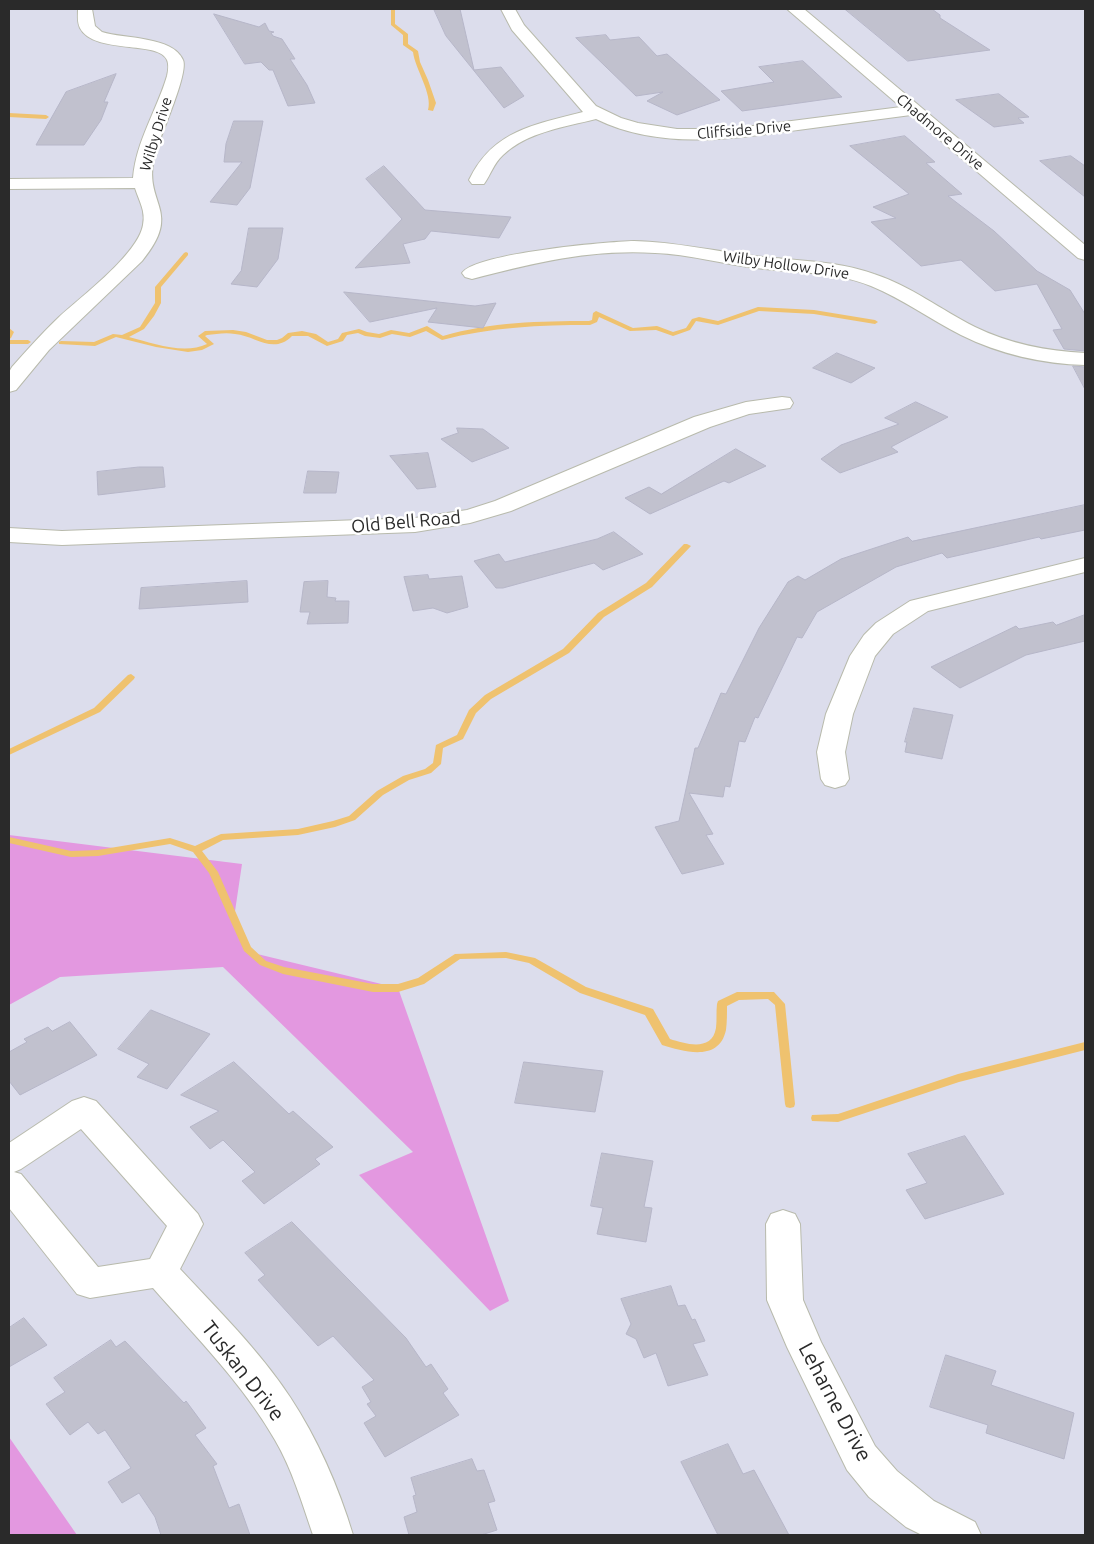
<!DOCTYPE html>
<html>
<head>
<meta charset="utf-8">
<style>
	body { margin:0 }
	#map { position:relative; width:1094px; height:1544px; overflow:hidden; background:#dcddec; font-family:Ubuntu,sans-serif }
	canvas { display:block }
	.frame { position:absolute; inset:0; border:10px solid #2a2a2a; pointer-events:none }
</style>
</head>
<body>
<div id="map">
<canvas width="1094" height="1544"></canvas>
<div class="frame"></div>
</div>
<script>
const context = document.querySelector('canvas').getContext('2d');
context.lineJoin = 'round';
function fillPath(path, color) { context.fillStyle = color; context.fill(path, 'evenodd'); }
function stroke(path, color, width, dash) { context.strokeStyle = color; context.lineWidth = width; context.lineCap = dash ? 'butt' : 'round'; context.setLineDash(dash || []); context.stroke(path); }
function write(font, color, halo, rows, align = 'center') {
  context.font = font + ' Ubuntu,sans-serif'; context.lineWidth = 5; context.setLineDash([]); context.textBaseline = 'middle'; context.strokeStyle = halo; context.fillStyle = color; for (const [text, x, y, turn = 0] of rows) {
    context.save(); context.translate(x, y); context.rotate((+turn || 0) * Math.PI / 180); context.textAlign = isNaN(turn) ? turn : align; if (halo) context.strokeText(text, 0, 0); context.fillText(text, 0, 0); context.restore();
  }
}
const green = new Path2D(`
	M9,835L242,864L234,918L253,953L398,988L509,1301L490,1311L359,1175L413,1152L223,967L60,977L9,1005Z
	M9,1437L77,1535H9Z`);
const stream = new Path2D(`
	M391,9H395V24L408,34V44L418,51L420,62L428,80L436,103L433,111L428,110C433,94 415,69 413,52L403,45V35L391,25Z
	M9,113L46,115L49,117L46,119L9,117Z
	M186,252L188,253V255L161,287V303L154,316L144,329L129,337C152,343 184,355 207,344L198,336L205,331L233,330L246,332L267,340H277L282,338L288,333L302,331L316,334L328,342L338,339L342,333L359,329L367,332L379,334L391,330L409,333L427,326L443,336C491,322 540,321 589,321L592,320L593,313L596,311L633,328L657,326L673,332L686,328L692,319L699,317L718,321L758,307L814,310L875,320L878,322L875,324L814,314L759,311L718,325L696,321L690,330L673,336L656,330L630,331L599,317L597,322L590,325C539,325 492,327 442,340L426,331L410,337L392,334L380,338L365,336L358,333L347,335L343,341L327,346L308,336H292C273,355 256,336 235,334C226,332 216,334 207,335L205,336L214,344L202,350L188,352L156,347L116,337L95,346L59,344V342L61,341L94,342L113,334L122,335L140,327L155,303V287L184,253Z
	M9,328L14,332L11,338L9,339Z
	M9,340H28L31,342L28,344H9Z
	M684,544H687L691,546L652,587L604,617L569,653L491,699L476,713L463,739L443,748L441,764L431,773L409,780L383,795L355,820L335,827L298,835L223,840L202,851L218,872L251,947L266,961L284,967L373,984H398L418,978L455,954L506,952L535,958L586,987L653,1009L670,1039C686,1044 712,1052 716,1028C717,1020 716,1012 717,1004L718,1001L737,992H774L785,1004L795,1104L794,1107L790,1108L786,1107L785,1104L775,1005L768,999L739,1000L727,1006C727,1014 727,1022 726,1030C719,1062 685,1052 662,1045L645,1015L580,993L529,963L506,958L460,959L424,984L398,992H373L283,974L260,965L244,951L209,873L193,852L170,844L98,856L71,857L9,843V837L71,851L98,850L170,838L195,846L221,834L298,829L333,821L349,816L377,791L403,776L425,769L433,763L436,745L457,735L469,710L485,695L563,649L598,613L646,583Z
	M131,674L135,677L134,679L100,712L9,755V749L94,708L128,675Z
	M1085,1042V1050L959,1082L838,1122L812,1121L811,1118L812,1115L838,1114L958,1074Z`);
const building = new Path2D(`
	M434,9H460L474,70L501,67L524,96L504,108L446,36Z
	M845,9H932L940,15V18L990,50L908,61Z
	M214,14L259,27L265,23L269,31L274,32L271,33L273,36L282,39L295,59H290L307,85L315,103L288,106L273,70H269L261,62L245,64Z
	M606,35L610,40L639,37L657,56L667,54L720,100L677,115L647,101L663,92L636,96L576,38Z
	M803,61L842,97L742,111L721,91L774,82L759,67Z
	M116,74L104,102H108L101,120L84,145H36L66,92Z
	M999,94L1029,117L1018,118L1024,123L994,127L956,100Z
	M234,121H263L250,188L237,205L210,202L242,162H224L226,144Z
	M905,136L935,162L926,163L962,194L948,196L994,231L1037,271L1070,290L1085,314V351L1064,349L1053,330L1062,329L1037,284L995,291L961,260L921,266L871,222L896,218L873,207L909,194L850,146Z
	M1071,156L1085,166V197L1040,161Z
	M384,166L425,210L511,217L499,238L431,231L425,239L403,244L410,263L355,268L402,219L366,179Z
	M249,228H283L278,259L257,287L231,284L241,271Z
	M344,292L475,306L496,303L483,328L428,322L437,308L370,322Z
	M837,353L875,368L851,383L813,368Z
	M1073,366L1085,367V389Z
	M916,402L948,417L891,447L898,452L840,473L821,459L841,445L899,424L885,418Z
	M457,428L483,429L509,448L472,462L441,439L458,433Z
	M736,449L766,466L729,483L724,481L650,514L625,498L649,487L661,494Z
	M428,453L436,487L417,489L390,456Z
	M139,467H163L165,487L98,495L97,472Z
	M308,471L339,472L336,493H304Z
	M1085,505V530L1041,539L1039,537L947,558L942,553L896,567L817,612L802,638L797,637L758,718L755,717L745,742L739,741L730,787L725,786L723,797L689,793L713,834L706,835L724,864L682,874L655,827L679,821L695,748H698L721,693L726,694L759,628L788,582L798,576L805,580L841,559L908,537L912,541Z
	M614,532L643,554L603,570L594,563L503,588H496L474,561L499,554L505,562L597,539Z
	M428,575L429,579L462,576L468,607L447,613L433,608L413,611L404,577Z
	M247,581L248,602L139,609L141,588Z
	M328,581L327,597L336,598L335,601H349L348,623L307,624L310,612H300L304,582Z
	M1085,615V641L1026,655L960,688L931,667L1016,626L1019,629L1053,622L1056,625Z
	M914,708L953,715L942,759L905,752L907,742H905Z
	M151,1010L210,1034L167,1089L137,1077L149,1064L118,1049Z
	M70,1022L97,1055L20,1095L9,1081V1052L27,1042L24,1039L48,1027L52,1031Z
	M234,1062L289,1114L293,1111L333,1147L315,1159L320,1164L264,1204L242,1181L255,1172L223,1140L210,1149L190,1127L219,1111L181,1095Z
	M524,1062L603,1071L595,1112L515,1103Z
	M965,1136L1004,1194L925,1219L906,1190L927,1183L908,1154Z
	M602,1153L653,1161L644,1207L652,1208L646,1242L597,1234L603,1208L591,1206Z
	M292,1222L406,1338L426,1367L431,1364L448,1389L443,1393L459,1415L385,1457L364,1423L376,1416L367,1404L371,1402L362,1387L374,1380L333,1336L318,1346L258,1280L265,1275L245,1253Z
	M671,1286L678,1306L685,1305L692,1320L695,1319L705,1341L693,1344L708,1375L668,1386L656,1353L644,1358L636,1339L626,1334L631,1324L621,1299Z
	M24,1318L47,1345L9,1367V1328Z
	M111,1340L116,1347L125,1341L184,1403L186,1401L206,1428L195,1435L217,1464L213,1466L229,1508L239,1504L250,1535H161L155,1517L139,1493L122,1503L108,1482L131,1468L105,1430L98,1434L88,1422L70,1435L46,1404L65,1392L54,1378Z
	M946,1355L996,1371L991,1385L1074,1413L1064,1459L986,1433L988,1425L930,1407Z
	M728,1444L743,1474L754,1470L789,1535H718L681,1462Z
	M472,1459L477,1471L484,1470L495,1501L488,1503L497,1530L481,1535H409L404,1517L417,1512L413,1496L416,1495L411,1478Z`);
const minor = new Path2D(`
	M78,9H92L95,26L102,32C124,39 173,36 183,60C189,73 160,136 155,154C141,205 185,209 142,261L49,350L16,390L9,392V372L12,367C27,350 42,333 59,317C82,296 138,254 143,225C146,211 139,201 135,188L9,189V179L133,178C136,141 157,110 167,76C168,72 169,64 167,60C159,40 94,55 80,28C77,22 78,15 78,9Z
	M501,9H515L524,25L596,106L621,118L638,123L677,129H729L901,107L787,9H804L1085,245V260L1078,258L911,115C873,120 835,125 798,130C731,139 659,150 596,119C565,127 527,132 503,155C494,163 491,174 484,184H472L469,180C493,130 534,125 583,112L512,30Z
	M634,241C675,242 714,251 754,256C795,261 835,260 874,274C911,286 941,310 975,327C1010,344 1047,351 1085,353V365C1043,364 999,354 961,335C931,320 903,299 871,286C834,271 795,273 756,268C722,264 689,254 655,253C590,249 534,263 472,279L465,277L462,273C476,253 606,242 634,241Z
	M782,397L790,398L793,403L790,408L749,414L710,427L511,511L470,523L415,532L62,545L9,542V528L62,531L415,518L467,510L495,501L694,417L746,402Z
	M1085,558V572L928,611L893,634L875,656L853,714L845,752L849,779L845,785L835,788L825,785L821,779L817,752L826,714L850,656L864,635L876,623L910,601Z
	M84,1097L96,1101L198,1214L203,1224L180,1269C218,1310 259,1350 290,1397C317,1438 339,1488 353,1535H313C302,1503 292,1469 275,1440C242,1383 196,1337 153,1288L90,1298L77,1294L9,1208V1143L72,1101ZM81,1129L167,1226L150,1259L98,1267L21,1174L14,1172L21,1169Z
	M783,1210L795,1214L800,1224L803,1300L821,1342L875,1446L897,1471L934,1501L975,1522L981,1535H922L906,1527L869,1497L847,1470L787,1347L767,1300L766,1224L771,1214Z`);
const farStreetnames = [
	["Cliffside Drive",744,130,-5],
	["Chadmore Drive",940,132,40],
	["Wilby Drive",156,134,-73],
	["Wilby Hollow Drive",786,265,8]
];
const streetNames = [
	["Old Bell Road",406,522,-5]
];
const nearStreetnames = [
	["Tuskan Drive",243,1371,52],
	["Leharne Drive",835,1402,62]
];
fillPath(green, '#e398e0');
fillPath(stream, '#efc26f');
fillPath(building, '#c1c1ce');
stroke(building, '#b6b6c8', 1);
stroke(minor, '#b8baac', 2);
fillPath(minor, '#fff');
write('15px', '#2a2a2a', '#fff', farStreetnames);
write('18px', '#2a2a2a', '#fff', streetNames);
write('21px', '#2a2a2a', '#fff', nearStreetnames);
</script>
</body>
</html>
